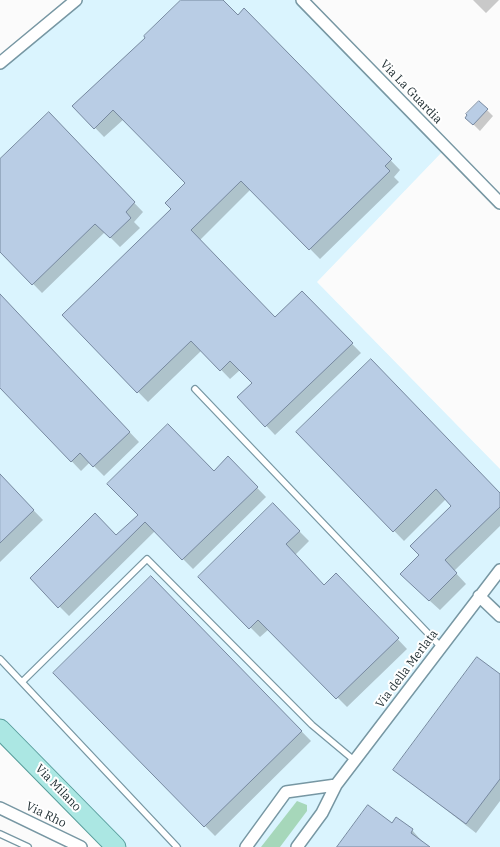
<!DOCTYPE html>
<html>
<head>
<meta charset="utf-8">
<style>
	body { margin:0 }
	canvas { display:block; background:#fbfbfb }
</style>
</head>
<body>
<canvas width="500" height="847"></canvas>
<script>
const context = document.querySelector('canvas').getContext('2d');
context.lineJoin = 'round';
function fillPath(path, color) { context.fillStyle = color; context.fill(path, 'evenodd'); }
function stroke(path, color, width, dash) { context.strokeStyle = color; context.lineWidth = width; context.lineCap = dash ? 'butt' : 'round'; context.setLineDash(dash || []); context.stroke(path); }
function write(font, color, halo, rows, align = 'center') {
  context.font = font + ' "IBM Plex Serif",serif'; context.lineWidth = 4; context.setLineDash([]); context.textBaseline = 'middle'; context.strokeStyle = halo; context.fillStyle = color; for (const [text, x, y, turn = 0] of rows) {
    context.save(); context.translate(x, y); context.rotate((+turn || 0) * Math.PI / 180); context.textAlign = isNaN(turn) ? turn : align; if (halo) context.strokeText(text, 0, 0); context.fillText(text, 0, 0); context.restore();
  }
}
const built = new Path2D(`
	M67,0H295L443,151L317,282L500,469V847H127L0,718V55Z`);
const green = new Path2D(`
	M297,801L307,805V811L280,847H261Z`);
const shadow = new Path2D(`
	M186,0H222L238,17L262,27L400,170L394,177L399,182L320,259L251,189L200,240L275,319L302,293L361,353L275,435L239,397L254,383L240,370L230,379L202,350L148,402L63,315L173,209L187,183L124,119L104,137L74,106Z
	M473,0H499L486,13Z
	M487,110L493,116L480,131L467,118Z
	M58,124L143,212L134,222L140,228L120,247L105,232L42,293L0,250V161Z
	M0,296L139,442L104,476L90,462L81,471L0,386Z
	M298,432L500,494V526L454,571L466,584L440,610L411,584L421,555L452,506L446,499L404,541Z
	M228,458L266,497L193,569L155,531L69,616L31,578L116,537L214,472Z
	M0,476L43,520L0,562Z
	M273,505L309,541L295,555L324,586L346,584L407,649L347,707L269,629L260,637L200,577Z
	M151,578L311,741L215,836L54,673Z
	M500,675V801L476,833L395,770Z
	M392,824L412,830L427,847H338Z`);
const building = new Path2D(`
	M181,0H223L238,15L244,8L392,159L385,166L390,171L309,250L241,181L191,230L275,317L302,291L353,343L265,427L237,397L252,383L230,361L220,371L191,341L137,393L62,315L171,209L165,203L185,183L113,110L94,129L72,106L145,38L144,36Z
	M479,101L488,109L473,125L465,118L467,115L466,114Z
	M49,112L135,202L126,212L131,218L110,238L95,224L32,285L0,252V159Z
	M0,294L130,432L93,467L80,453L71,462L0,388Z
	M371,359L500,493V507L445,560L457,573L429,601L400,574L419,555L410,546L451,506L436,489L393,532L296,432Z
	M168,424L214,471L228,456L258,487L182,560L145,522L58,608L30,578L95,513L116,535L138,515L107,484Z
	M0,474L34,510L0,543Z
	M273,503L300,531L286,544L324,585L336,573L399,638L336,699L258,620L249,629L198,577Z
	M151,576L302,731L204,827L53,673Z
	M477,657L500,674V779L466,824L393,770Z
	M368,805L392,823L396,817L413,829L411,833L430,847H337Z`);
const lane = new Path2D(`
	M195,389L441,647
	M0,659L177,847
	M22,682L147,559L312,725L355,761
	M0,834L28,847`);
const street = new Path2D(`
	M302,0L500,203
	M0,63L76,0
	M479,596L500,616
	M0,808L81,847
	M246,847L286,792L336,785
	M297,847L322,813L336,785L500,570`);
const primary = new Path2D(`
	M0,729L116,847`);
const streetNames = [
	["Via La Guardia",411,92,46],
	["Via della Merlata",407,669,-53],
	["Via Milano",58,788,46],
	["Via Rho",46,815,26]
];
fillPath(built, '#daf4fe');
fillPath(green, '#a6d7ba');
fillPath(shadow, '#0003');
fillPath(building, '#b9cde5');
stroke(building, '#7789a0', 1);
stroke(lane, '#7797a3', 8);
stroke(street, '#7797a3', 14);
stroke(primary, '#579d9b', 21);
stroke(lane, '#fff', 5.5);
stroke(street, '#fff', 11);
stroke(primary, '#abe7e3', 19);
write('12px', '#243236', '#fff', streetNames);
</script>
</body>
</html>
